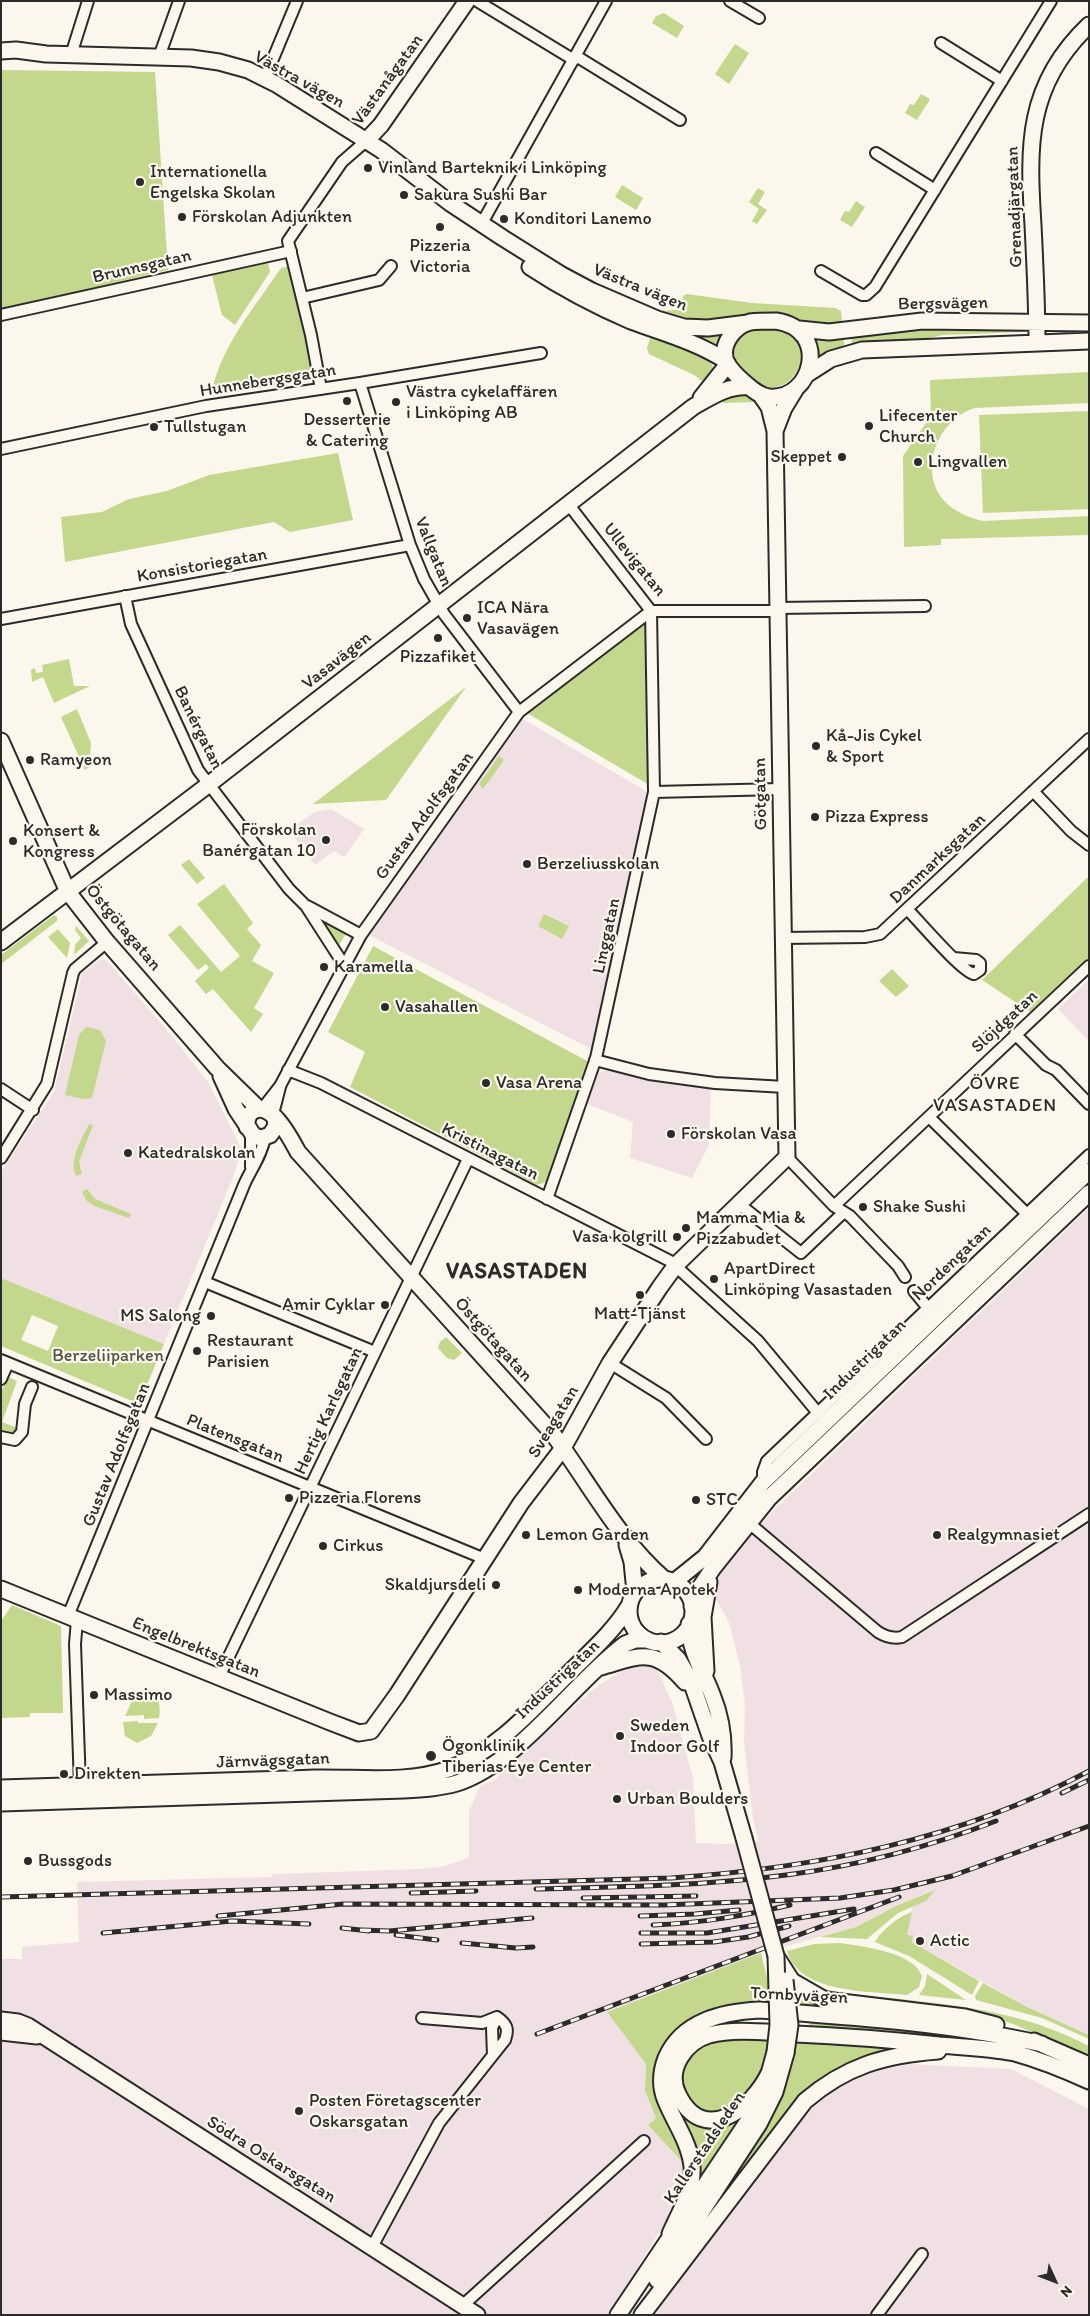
<!DOCTYPE html>
<html>
<head>
<meta charset="utf-8">
<style>
	body { margin:0 }
	#map { position:relative; width:1090px; height:2316px; overflow:hidden; background:#fbf7ec; font-family:Itim,sans-serif }
	canvas { display:block }
	.frame { position:absolute; inset:0; border:2px solid #2b2b2b; pointer-events:none }
	.north { position:absolute; left:1030px; top:2256px; width:50px; height:50px; -webkit-text-stroke:4px #fbf7ec; paint-order:stroke; rotate:133deg; font-size:14px; font-weight:700; line-height:20px; text-align:center; color:#2b2b2b }
	.north::after { content:''; display:block; margin:auto; width:18px; height:22px; background:#2b2b2b; clip-path:polygon(50% 0,100% 100%,50% 72%,0 100%) }
</style>
</head>
<body>
<div id="map">
<canvas width="1090" height="2316"></canvas>
<div class="frame"></div>
<div class="north">N</div>
</div>
<script>
const context = document.querySelector('canvas').getContext('2d');
context.lineJoin = 'round';
function fillPath(path, color) { context.fillStyle = color; context.fill(path, 'evenodd'); }
function stroke(path, color, width, dash) { context.strokeStyle = color; context.lineWidth = width; context.lineCap = dash ? 'butt' : 'round'; context.setLineDash(dash || []); context.stroke(path); }
function write(font, color, halo, rows, align = 'center') {
  context.font = font + ' Itim,sans-serif'; context.lineWidth = 4.5; context.setLineDash([]); context.textBaseline = 'middle'; context.strokeStyle = halo; context.fillStyle = color; for (const [text, x, y, turn = 0] of rows) {
    context.save(); context.translate(x, y); context.rotate((+turn || 0) * Math.PI / 180); context.textAlign = isNaN(turn) ? turn : align; if (halo) context.strokeText(text, 0, 0); context.fillText(text, 0, 0); context.restore();
  }
}
const built = new Path2D(`
	M523,719L649,793L591,1049L369,935Z
	M331,809L364,829L344,857L334,851L315,865L289,830L315,812Z
	M99,960H105L109,963L171,1035L208,1082L242,1150L232,1180L164,1344L1,1278V1172L54,1092L82,974Z
	M1089,979V1041L1058,1009Z
	M606,1069L647,1080L711,1088L709,1145L692,1178L630,1158L633,1122L587,1104L598,1073Z
	M1089,1208V2035L1027,2007L912,1942L907,1935L912,1906L926,1901L934,1890L896,1906L856,1927L761,1953L607,2012L646,2064L645,2091L656,2118L648,2125L686,2166V2178L676,2205L637,2268L670,2293L793,2128L824,2097L865,2074L910,2064L1011,2069L1089,2109V2315H1V1959H22V1947L79,1942L77,1882L272,1877L273,1874L421,1869L441,1867L469,1858V1811L480,1786L494,1780L594,1689L636,1661L655,1665L673,1705L693,1779L696,1843L728,1844L758,1841L753,1818L744,1743L745,1705L740,1666L729,1622L712,1592L720,1573L749,1536L778,1506Z`);
const green = new Path2D(`
	M664,13L684,26L677,38L652,23L656,16Z
	M735,44L749,53L729,84L715,74Z
	M1,70L155,72L168,270L1,310Z
	M921,94L930,99L917,120L905,113L910,104L914,105Z
	M622,185L643,198L636,210L615,197Z
	M758,188L765,192L758,204L767,210L757,224L752,221L759,209L749,202Z
	M856,201L865,207L852,227L840,220L845,211L849,212Z
	M268,263L270,272L235,325L222,315L212,275Z
	M289,266L314,371L309,381L211,396C219,348 255,307 281,268Z
	M687,294L752,303L835,308L841,311L842,324C813,329 796,314 770,314C746,315 722,322 698,323C685,323 669,316 657,313L658,311L677,310L681,307L683,296Z
	M906,327L1024,329V331L1022,332L943,335L920,340L852,345L851,334Z
	M673,328L722,332L716,347Z
	M774,328C832,338 786,418 747,375C719,344 739,328 774,328Z
	M651,335L709,358L713,367L707,384L694,375L649,354L647,348Z
	M843,336L845,347L819,358L817,357L815,337Z
	M1089,372V403L975,408C944,417 924,454 935,486C942,506 964,517 984,521L1089,516V535L941,539V545L904,547L903,456L931,416L930,380Z
	M744,393L757,402L724,403L719,400L725,394Z
	M1089,411V509L983,513L979,415Z
	M338,453L353,520L290,532L274,522L65,562L61,517L102,512L129,499L167,491L209,475Z
	M648,621L647,708L651,786L527,713Z
	M69,659L74,686H90L54,703L43,677L32,682L31,670L35,668L36,673L43,672L42,665Z
	M466,687L386,800L313,804Z
	M77,709L91,743L89,767L85,770L61,717Z
	M499,756L504,760L483,789L479,784Z
	M189,859L205,878L197,884L181,865Z
	M1089,876V960L1032,1013L982,980Z
	M224,884L253,923L247,929L261,945L252,961L274,973L254,1008L263,1014L251,1032L213,989L206,994L195,981L209,968L206,964L198,970L168,935L180,925L221,972L240,956L197,904Z
	M316,912L346,934L339,945L313,913Z
	M544,914L569,926L562,939L538,926Z
	M54,915L57,917V921L1,964V955Z
	M76,926L89,941L74,955L75,945L81,938L75,930Z
	M58,929L70,943L67,958L48,937Z
	M373,946L589,1062L546,1182L537,1185L350,1087L365,1052L328,1032Z
	M892,969L909,986L896,997L879,981Z
	M86,1027L100,1030L106,1041L92,1098L83,1099L65,1095L79,1035Z
	M89,1124L93,1125L79,1162L82,1174L76,1176C69,1158 81,1141 89,1124Z
	M87,1189L95,1199L131,1214L129,1218L94,1206L86,1200L82,1192Z
	M1,1278L164,1344L139,1404L1,1346ZM32,1315L58,1326L48,1351L21,1340Z
	M446,1337L462,1353L454,1360L447,1358L438,1348L440,1342Z
	M8,1377L17,1381L2,1422L15,1427L16,1431L14,1435L1,1432V1392Z
	M12,1605L61,1626L63,1713H30V1717L1,1718V1621Z
	M612,1635L618,1641L528,1726L526,1724Z
	M146,1692C160,1694 161,1707 159,1718L144,1719V1715L125,1716L133,1699Z
	M138,1721V1723H158L151,1736L137,1743L125,1736L123,1722Z
	M935,1890L926,1901L898,1913L867,1939L820,1937L856,1927L896,1906Z
	M912,1912L907,1935L913,1936L912,1942L979,1981L972,1995L909,1956L875,1942C881,1931 899,1916 912,1912Z
	M839,1943C861,1946 914,1952 922,1976L919,1987L907,1995C870,1991 799,1994 787,1951L814,1944Z
	M761,1953L770,1990L771,2003L746,2004L678,2030L663,2048L686,2166L648,2125L656,2118L645,2091L646,2064L607,2012Z
	M927,1974L966,2000L919,1995L925,1986Z
	M983,1983L1027,2007L1089,2035V2039L1042,2018L976,2000L975,1996Z
	M817,1987C844,1995 873,1996 901,1999C971,2007 1024,2013 1089,2046V2057L1013,2024L991,2017L826,1994Z
	M794,1989L870,2011L795,2004Z
	M810,2019C889,2027 974,2027 1049,2054L1048,2056C971,2032 888,2034 809,2029Z
	M769,2037C766,2068 752,2107 718,2114C696,2118 673,2087 682,2067C683,2064 686,2061 688,2058C696,2047 705,2040 719,2038C734,2035 753,2037 769,2037Z
	M794,2041L924,2048C886,2051 869,2053 834,2072L654,2295Z
	M681,2109L733,2121L738,2124L701,2181L697,2178L677,2111Z`);
const street = new Path2D(`
	M477,1L574,60
	M730,1L759,18
	M941,43L1002,81
	M71,55L88,1
	M576,56L680,120
	M159,57L179,1
	M265,78L297,1
	M876,153L935,190
	M482,223L606,1
	M821,271L862,295H866L875,287L1051,1
	M302,298L379,280L391,266
	M1,315L291,251
	M360,383L410,545L424,579L444,614L519,712
	M321,389L311,335L288,241L342,162L366,141
	M1,449L206,406L360,383L541,353
	M569,505L651,611H777
	M125,596L131,624L198,770L289,889L306,906L344,965
	M777,608L925,606
	M1,619L410,545
	M1033,791L1071,831L1089,845
	M654,792L780,789
	M307,906L361,935
	M908,910C919,921 962,972 974,974L980,970V963L976,960L954,958
	M782,938L865,937L880,934L1089,739
	M1015,1034L1046,1065L1056,1070L1089,1104
	M595,1060L649,1074L715,1083L785,1087
	M288,1070L321,1083L670,1261L758,1341L818,1413
	M1,1089L33,1110
	M262,1109L280,1086L361,935L519,712L651,611
	M273,1114L280,1087
	M929,1117L1027,1214
	M251,1133V1167
	M787,1157L834,1206L850,1216L898,1266L905,1277
	M1,1158L47,1084L73,973L75,969L107,942
	M547,1199L596,1058L654,792L651,611
	M739,1204L801,1253L844,1212
	M834,1206L1089,966
	M205,1282L375,1352
	M914,1291L928,1308
	M1,1360L485,1559
	M610,1363L666,1398L706,1439
	M1,1379L8,1363
	M1,1437L15,1440L22,1432L25,1404L32,1387
	M763,1482V1472L767,1461L1089,1155
	M749,1523L878,1632C886,1637 893,1639 902,1637L1089,1514
	M68,1616L244,1185C251,1169 262,1155 265,1137
	M77,1620L75,1644L80,1786
	M219,1677L468,1159
	M422,2018L482,2023L497,2017
	M493,2055L492,2028L497,2017
	M372,2247L439,2123L505,2040C509,2029 507,2024 497,2017
	M462,2306L644,2141
	M877,2315L922,2254`);
const secondary = new Path2D(`
	M1,51L16,50L46,54L191,58L219,62L248,70L276,84L381,150L450,203L503,238L562,275L592,291L657,319L684,327L708,328L748,323
	M366,141L381,125L467,1
	M530,267C562,288 596,306 631,321C663,333 697,342 726,361
	M776,321C831,329 813,401 769,397C760,396 753,390 746,384C739,378 730,370 726,361C720,345 734,326 750,322C758,321 768,321 776,321Z
	M799,329L829,332L922,321L1089,323
	M1037,343C1037,304 1035,265 1033,225C1028,146 1026,85 1089,25
	M806,375L831,359L862,350L1089,341
	M701,398L728,364
	M775,431L784,408L795,390
	M1,741L68,892L107,942L217,1068L259,1109
	M1,942L208,785L693,407C711,397 728,385 749,387
	M221,1076L236,1109L254,1136L261,1138L270,1135L276,1126L275,1119
	M247,1127C247,1121 247,1116 252,1112C270,1098 291,1139 298,1152L553,1434C589,1483 618,1539 664,1579
	M627,1545L632,1562L635,1592
	M629 1611a32 32 0 1 1 64 0a32 32 0 1 1-64 0Z
	M674,1582L705,1557L763,1482L1089,1171
	M1,1589L330,1722L359,1733L371,1731L397,1695L521,1503L563,1448L610,1363L660,1287L676,1265L787,1157L775,431L769,407L760,394
	M692,1606L699,1589L713,1568L769,1498L1089,1193
	M689,1624C689,1651 704,1672 713,1697C721,1717 724,1737 723,1758
	M661,1642L678,1659L691,1681L710,1736L722,1762L744,1838
	M601,1667C640,1656 654,1646 685,1682
	M706,1671L703,1617L709,1582
	M1,1788C106,1785 210,1782 314,1778C359,1777 406,1784 449,1769C497,1751 533,1708 569,1673C590,1652 613,1632 629,1606
	M1,1803L404,1790C422,1789 440,1788 457,1783C519,1763 573,1683 625,1644L635,1640H648
	M776,1956L792,1981L825,2000L965,2017L996,2025
	M1,2020L18,2022L28,2026L477,2315
	M1,2032L37,2036
	M1034,2041L1089,2065
	M770,2071C753,2109 703,2147 678,2094C666,2070 685,2042 709,2035C736,2028 769,2033 796,2034C844,2036 892,2040 939,2045C964,2047 990,2048 1015,2053C1040,2060 1065,2070 1089,2081
	M670,2234C679,2213 694,2190 692,2166C689,2141 674,2122 665,2099C660,2086 661,2071 666,2058C682,2021 722,2012 759,2010C853,2017 949,2023 1042,2044
	M657,2280L759,2124L775,2092L786,2053
	M618,2315L750,2118L763,2096L775,2052
	M642,2315L805,2101C846,2066 884,2055 938,2051`);
const rail = new Path2D(`
	M1062,1793L1089,1780
	M536,1889C620,1887 703,1886 786,1875C857,1866 929,1847 996,1821
	M411,1893L476,1891
	M1,1897L671,1878C816,1868 960,1840 1089,1771
	M583,1898L696,1896
	M218,1916L343,1904L664,1905L840,1898L894,1890L952,1876L1089,1826
	M640,1916L695,1914L739,1910
	M653,1925C703,1923 742,1916 790,1905
	M342,1928L369,1931
	M362,1930L389,1931L532,1918
	M103,1933L232,1921L309,1924
	M641,1933H707L854,1909
	M396,1935L437,1940
	M462,1943L516,1948L533,1947
	M641,1944L714,1942L748,1937L789,1926
	M537,2034L899,1897`);
const secondaryBridge = new Path2D(`
	M744,1838L776,1956L778,2025L775,2052
	M785,1980L790,2025L786,2053`);
const markers = [
	[368,168,5,"#2b2b2b"],
	[140,182,5,"#2b2b2b"],
	[404,195,5,"#2b2b2b"],
	[182,217,5,"#2b2b2b"],
	[504,219,5,"#2b2b2b"],
	[440,227,5,"#2b2b2b"],
	[347,401,5,"#2b2b2b"],
	[396,402,5,"#2b2b2b"],
	[869,426,5,"#2b2b2b"],
	[154,427,5,"#2b2b2b"],
	[842,457,5,"#2b2b2b"],
	[918,462,5,"#2b2b2b"],
	[467,618,5,"#2b2b2b"],
	[438,638,5,"#2b2b2b"],
	[816,746,5,"#2b2b2b"],
	[30,760,5,"#2b2b2b"],
	[815,817,5,"#2b2b2b"],
	[326,840,5,"#2b2b2b"],
	[13,841,5,"#2b2b2b"],
	[527,864,5,"#2b2b2b"],
	[324,967,5,"#2b2b2b"],
	[385,1007,5,"#2b2b2b"],
	[486,1083,5,"#2b2b2b"],
	[671,1134,5,"#2b2b2b"],
	[128,1153,5,"#2b2b2b"],
	[863,1207,5,"#2b2b2b"],
	[686,1228,5,"#2b2b2b"],
	[677,1237,5,"#2b2b2b"],
	[714,1279,5,"#2b2b2b"],
	[640,1295,5,"#2b2b2b"],
	[385,1305,5,"#2b2b2b"],
	[211,1316,5,"#2b2b2b"],
	[197,1351,5,"#2b2b2b"],
	[289,1498,5,"#2b2b2b"],
	[696,1500,5,"#2b2b2b"],
	[526,1535,5,"#2b2b2b"],
	[937,1535,5,"#2b2b2b"],
	[323,1546,5,"#2b2b2b"],
	[496,1585,5,"#2b2b2b"],
	[578,1590,5,"#2b2b2b"],
	[94,1695,5,"#2b2b2b"],
	[620,1736,5,"#2b2b2b"],
	[431,1756,6,"#2b2b2b"],
	[64,1774,5,"#2b2b2b"],
	[617,1799,5,"#2b2b2b"],
	[28,1861,5,"#2b2b2b"],
	[920,1941,5,"#2b2b2b"],
	[299,2111,5,"#2b2b2b"]
];
const streetNames = [
	["Västra vägen",299,80,29],
	["Västanågatan",388,80,-54],
	["Grenadjärgatan",1015,207,-92],
	["Brunnsgatan",142,267,-13],
	["Västra vägen",640,288,22],
	["Bergsvägen",943,304,-1],
	["Hunnebergsgatan",268,381,-9],
	["Vallgatan",433,552,68],
	["Ullevigatan",634,560,51],
	["Konsistoriegatan",202,566,-10],
	["Vasavägen",337,661,-38],
	["Banérgatan",198,728,64],
	["Götgatan",761,794,-91],
	["Gustav Adolfsgatan",425,816,-54],
	["Danmarksgatan",938,859,-43],
	["Östgötagatan",123,928,50],
	["Linggatan",607,936,-78],
	["Slöjdgatan",1005,1022,-43],
	["Kristinagatan",490,1152,27],
	["Nordengatan",952,1263,-44],
	["Östgötagatan",493,1340,48],
	["Industrigatan",865,1360,-44],
	["Hertig Karlsgatan",329,1411,-65],
	["Sveagatan",554,1422,-59],
	["Platensgatan",235,1439,22],
	["Gustav Adolfsgatan",117,1455,-68],
	["Engelbrektsgatan",196,1648,22],
	["Industrigatan",558,1680,-43],
	["Järnvägsgatan",273,1761,-2],
	["Tornbyvägen",799,1996,3],
	["Kallerstadsleden",705,2148,-56],
	["Södra Oskarsgatan",271,2160,32]
];
const poiNames = [
	["Vinland Barteknik i Linköping",378,168],
	["Internationella",150,172],
	["Engelska Skolan",150,193],
	["Sakura Sushi Bar",414,195],
	["Förskolan Adjunkten",192,217],
	["Konditori Lanemo",514,219],
	["Pizzeria",440,246,"center"],
	["Victoria",440,267,"center"],
	["Västra cykelaffären",406,392],
	["i Linköping AB",406,413],
	["Lifecenter",879,416],
	["Church",879,437],
	["Desserterie",347,420,"center"],
	["& Catering",347,441,"center"],
	["Tullstugan",164,427],
	["Skeppet",832,457,"right"],
	["Lingvallen",928,462],
	["ICA Nära",477,608],
	["Vasavägen",477,629],
	["Pizzafiket",438,657,"center"],
	["Kå-Jis Cykel",826,736],
	["& Sport",826,757],
	["Ramyeon",40,760],
	["Pizza Express",825,817],
	["Förskolan",316,830,"right"],
	["Banérgatan 10",316,851,"right"],
	["Konsert &",23,831],
	["Kongress",23,852],
	["Berzeliusskolan",537,864],
	["Karamella",334,967],
	["Vasahallen",395,1007],
	["Vasa Arena",496,1083],
	["Förskolan Vasa",681,1134],
	["Katedralskolan",138,1153],
	["Shake Sushi",873,1207],
	["Mamma Mia &",696,1218],
	["Pizzabudet",696,1239],
	["Vasa kolgrill",667,1237,"right"],
	["ApartDirect",724,1269],
	["Linköping Vasastaden",724,1290],
	["Amir Cyklar",375,1305,"right"],
	["Matt-Tjänst",640,1314,"center"],
	["MS Salong",201,1316,"right"],
	["Restaurant",207,1341],
	["Parisien",207,1362],
	["Pizzeria Florens",299,1498],
	["STC",706,1500],
	["Lemon Garden",536,1535],
	["Realgymnasiet",947,1535],
	["Cirkus",333,1546],
	["Skaldjursdeli",486,1585,"right"],
	["Moderna Apotek",588,1590],
	["Massimo",104,1695],
	["Sweden",630,1726],
	["Indoor Golf",630,1747],
	["Ögonklinik",442,1746],
	["Tiberias Eye Center",442,1767],
	["Direkten",74,1774],
	["Urban Boulders",627,1799],
	["Bussgods",38,1861],
	["Actic",930,1941],
	["Posten Företagscenter",309,2101],
	["Oskarsgatan",309,2122]
];
const parkNames = [
	["Berzeliiparken",108,1356]
];
const neighbourhoodNames = [
	["ÖVRE",995,1084],
	["VASASTADEN",995,1106]
];
const districtNames = [
	["VASASTADEN",517,1272]
];
fillPath(built, '#f1e0e3');
fillPath(green, '#c3d78d');
stroke(street, '#2b2b2b', 14);
stroke(secondary, '#2b2b2b', 19);
stroke(street, '#fbf7ec', 10);
stroke(secondary, '#fbf7ec', 15);
stroke(rail, '#2b2b2b', 5);
stroke(rail, '#fbf7ec', 3, [9]);
stroke(secondaryBridge, '#2b2b2b', 19, []);
stroke(secondaryBridge, '#fbf7ec', 15);
for (const [x, y, r, color] of markers) { const dot = new Path2D(); dot.arc(x, y, r, 0, 2 * Math.PI); context.fillStyle = color; context.fill(dot); stroke(dot, '#fbf7ec', 2); }
write('18px', '#2b2b2b', '#fbf7ec', streetNames);
write('18px', '#2b2b2b', '#fbf7ec', poiNames, 'left');
write('18px', '#515644', '#fbf7ec', parkNames);
context.letterSpacing = '1px';
write('19px', '#2b2b2b', '#fbf7ec', neighbourhoodNames);
context.letterSpacing = '0px';
context.letterSpacing = '1px';
write('bold 22px', '#2b2b2b', '#fbf7ec', districtNames);
context.letterSpacing = '0px';
</script>
</body>
</html>
